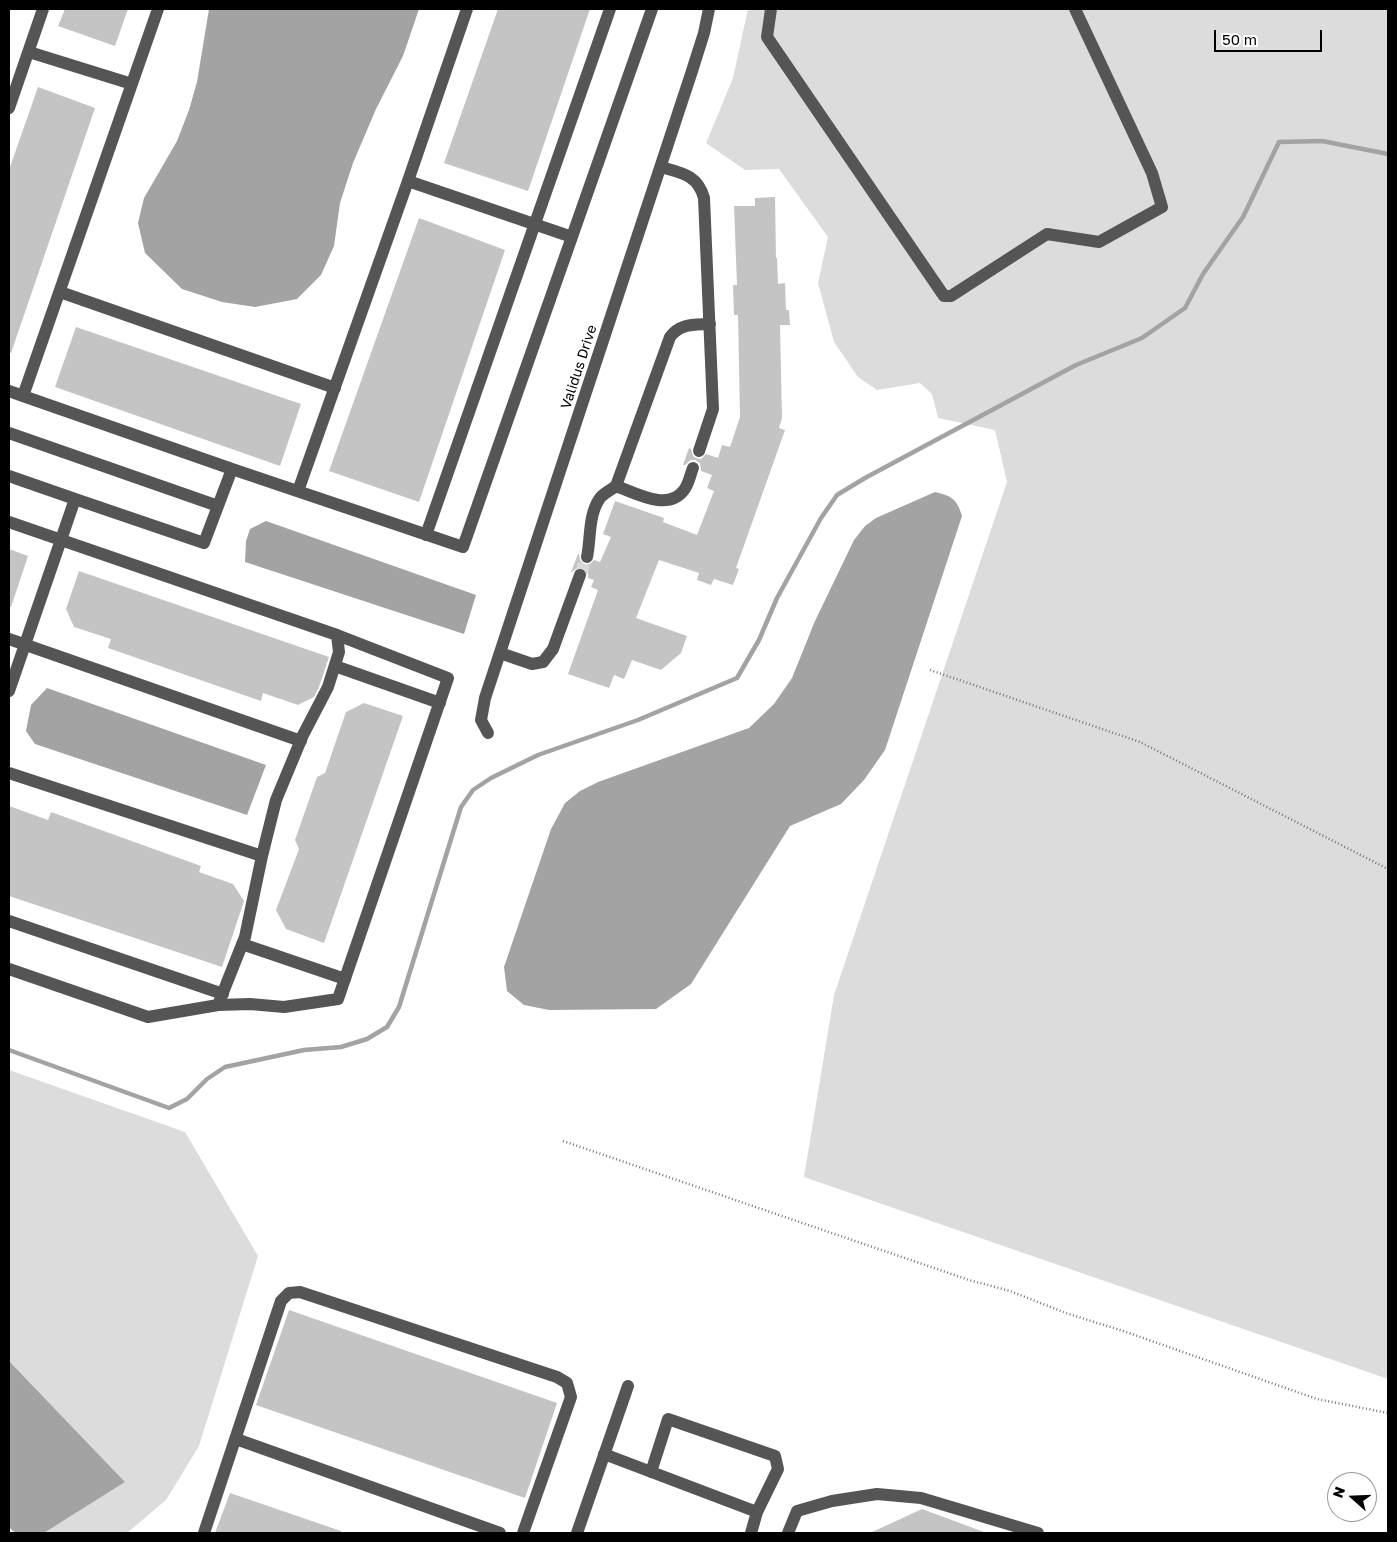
<!DOCTYPE html>
<html>
<head>
<meta charset="utf-8">
<style>
	body { margin:0 }
	#map { position:relative; width:1397px; height:1542px; overflow:hidden; background:#fff; font-family:"Golos Text",sans-serif }
	canvas { display:block }
	.frame { position:absolute; inset:0; border:10px solid #000; pointer-events:none }
	.north { position:absolute; left:1327px; top:1472px; width:50px; height:50px; box-sizing:border-box; background:#fff; border:1px solid #999; border-radius:50%; rotate:290deg; font-size:14px; font-weight:700; line-height:20px; text-align:center; color:#000 }
	.north::after { content:''; display:block; margin:auto; width:18px; height:22px; background:#000; clip-path:polygon(50% 0,100% 100%,50% 72%,0 100%) }
	.scale { position:absolute; left:1214px; top:30px; width:108px; height:22px; box-sizing:border-box; border:2px solid #000; border-top:0; padding-left:6px; font-size:15px; line-height:18px; white-space:nowrap; color:#000; -webkit-text-stroke:4px #fff; paint-order:stroke }
</style>
</head>
<body>
<div id="map">
<canvas width="1397" height="1542"></canvas>
<div class="frame"></div>
<div class="north">N</div>
<div class="scale">50 m</div>
</div>
<script>
const context = document.querySelector('canvas').getContext('2d');
context.lineJoin = 'round';
function fillPath(path, color) { context.fillStyle = color; context.fill(path, 'evenodd'); }
function stroke(path, color, width, dash) { context.strokeStyle = color; context.lineWidth = width; context.lineCap = dash ? 'butt' : 'round'; context.setLineDash(dash || []); context.stroke(path); }
function write(font, color, halo, rows, align = 'center') {
  context.font = font + ' "Golos Text",sans-serif'; context.lineWidth = 4; context.setLineDash([]); context.textBaseline = 'middle'; context.strokeStyle = halo; context.fillStyle = color; for (const [text, x, y, turn = 0] of rows) {
    context.save(); context.translate(x, y); context.rotate((+turn || 0) * Math.PI / 180); context.textAlign = isNaN(turn) ? turn : align; if (halo) context.strokeText(text, 0, 0); context.fillText(text, 0, 0); context.restore();
  }
}
const green = new Path2D(`
	M748,9H1388V1379L804,1177L834,995L1007,482L995,430L938,418L932,394L920,383L877,390L858,377L834,342L818,283L828,237L779,169L745,170L706,143L733,78Z
	M9,1070L185,1132L258,1256L199,1446L166,1500L127,1533H44L125,1482L9,1361Z`);
const water = new Path2D(`
	M209,9H419L403,56L376,109L353,163L340,203L334,246L321,275L297,299L255,307L222,302L182,289L145,253L138,223L144,198L177,141L189,110L197,82Z
	M935,492C952,496 957,499 962,516L885,750L864,780L841,804L790,826L691,984L656,1009L549,1010L524,1005L507,991L504,967L551,829L565,803L580,791L598,782L749,728L774,704L792,678L815,621L854,540L865,526L876,518Z
	M266,521L476,595L464,634L245,562L246,541L250,529Z
	M47,688L266,765L247,815L35,744L26,731L31,705Z
	M9,1361L125,1482L44,1533H15L9,1527Z`);
const stream = new Path2D(`
	M9,1050L169,1108L187,1099L207,1079L225,1067L304,1050L341,1047L367,1039L387,1027L399,1007L461,807L473,790L491,778L538,755L638,720L737,678L759,640L777,598L821,518L837,495L865,478L1076,365L1142,338L1185,308L1203,274L1243,217L1279,142L1322,141L1388,154`);
const building = new Path2D(`
	M65,9H128L115,46L58,26Z
	M498,9H590L528,191L444,163Z
	M38,87L95,108L11,353L9,352V170Z
	M775,197L776,258H777L778,284L785,283L786,310H789L790,325H780L782,418L779,428L785,430L736,568L739,569L733,585L714,579L711,585L697,580L699,573L659,560L636,618L687,636L681,653L661,670L632,660L624,679L614,675L609,688L568,674L598,590L591,587L594,580L588,578V573L583,568L578,567L572,572H571L578,554H579L580,560L585,565L590,564L594,560L600,562L611,537L603,534L615,501L664,518L663,522L697,535L714,491L707,488L712,475L701,471L700,463L695,460H691L685,465H683L689,448L691,449L693,456L696,458L701,459L706,454L718,458L722,445L730,447L740,417L738,315H734L733,285H737L734,206H755V198Z
	M419,218L505,250L419,502L329,471Z
	M76,327L301,404L280,466L55,387Z
	M9,549L28,556L11,607H9Z
	M79,571L329,657L319,687L314,697L298,705L263,693L261,701L108,648L111,639L74,627L66,609Z
	M364,703L403,716L324,943L286,929L276,910L299,849L295,840L317,777L325,773L346,712Z
	M9,806L48,820L51,812L201,866L199,872L233,884L244,901L222,967L9,896Z
	M289,1310L557,1403L525,1498L256,1405Z
	M230,1493L341,1531V1533H215Z
	M922,1509L984,1532V1533H870Z`);
const minorTunnel = new Path2D(`
	M580,575L587,557`);
const path = new Path2D(`
	M930,670L1140,742L1388,869
	M563,1141L969,1280L1010,1291L1066,1313L1126,1332L1317,1399L1388,1413`);
const minor = new Path2D(`
	M467,9L408,181L572,237
	M771,9L767,37L944,296H951L1047,234L1099,242L1162,207L1152,173L1075,9
	M29,52L132,84
	M9,108L43,9
	M661,167C682,173 698,175 704,198L713,409L699,451
	M60,292L335,388
	M9,391L23,396
	M9,433L218,506L232,469L23,396L158,9
	M232,469L463,547L652,9
	M9,476L75,499
	M616,486L670,337C680,323 694,325 710,324
	M298,491L408,181
	M9,522L337,635L339,652L328,687L303,735L276,800L262,856L245,937L218,1005L148,1017L9,969
	M426,535L610,9
	M587,557C591,538 588,515 600,498C604,493 611,490 616,486C636,493 668,512 684,490C689,484 690,475 693,468
	M9,639L301,741
	M500,653L532,664L543,662L553,649L580,575
	M335,666L440,703
	M9,691L75,499L204,543L218,506
	M488,733L481,720L485,698L692,71L704,33L709,9
	M9,773L262,856
	M9,921L223,994
	M242,944L345,979
	M218,1005L250,1004L284,1007L338,999L448,678L337,635
	M236,1439L500,1533
	M604,1454L757,1512L751,1533
	M651,1472L668,1419L775,1456L778,1469L757,1512
	M204,1533L281,1301L289,1293L300,1292L557,1377L567,1383L571,1397L523,1533
	M577,1533L628,1386
	M788,1533L797,1511L832,1501L877,1494L921,1498L1038,1533`);
const streetNames = [
	["Validus Drive",579,367,-72]
];
fillPath(green, '#dcdcdc');
fillPath(water, '#a3a3a3');
stroke(stream, '#a3a3a3', 4.5);
fillPath(building, '#c4c4c4');
stroke(minorTunnel, '#d9d9d9', 12, [12, 6]);
stroke(path, '#777', 2.5, [1, 2.5]);
stroke(minor, '#555', 12);
write('14px', '#000', '#fff', streetNames);
</script>
</body>
</html>
